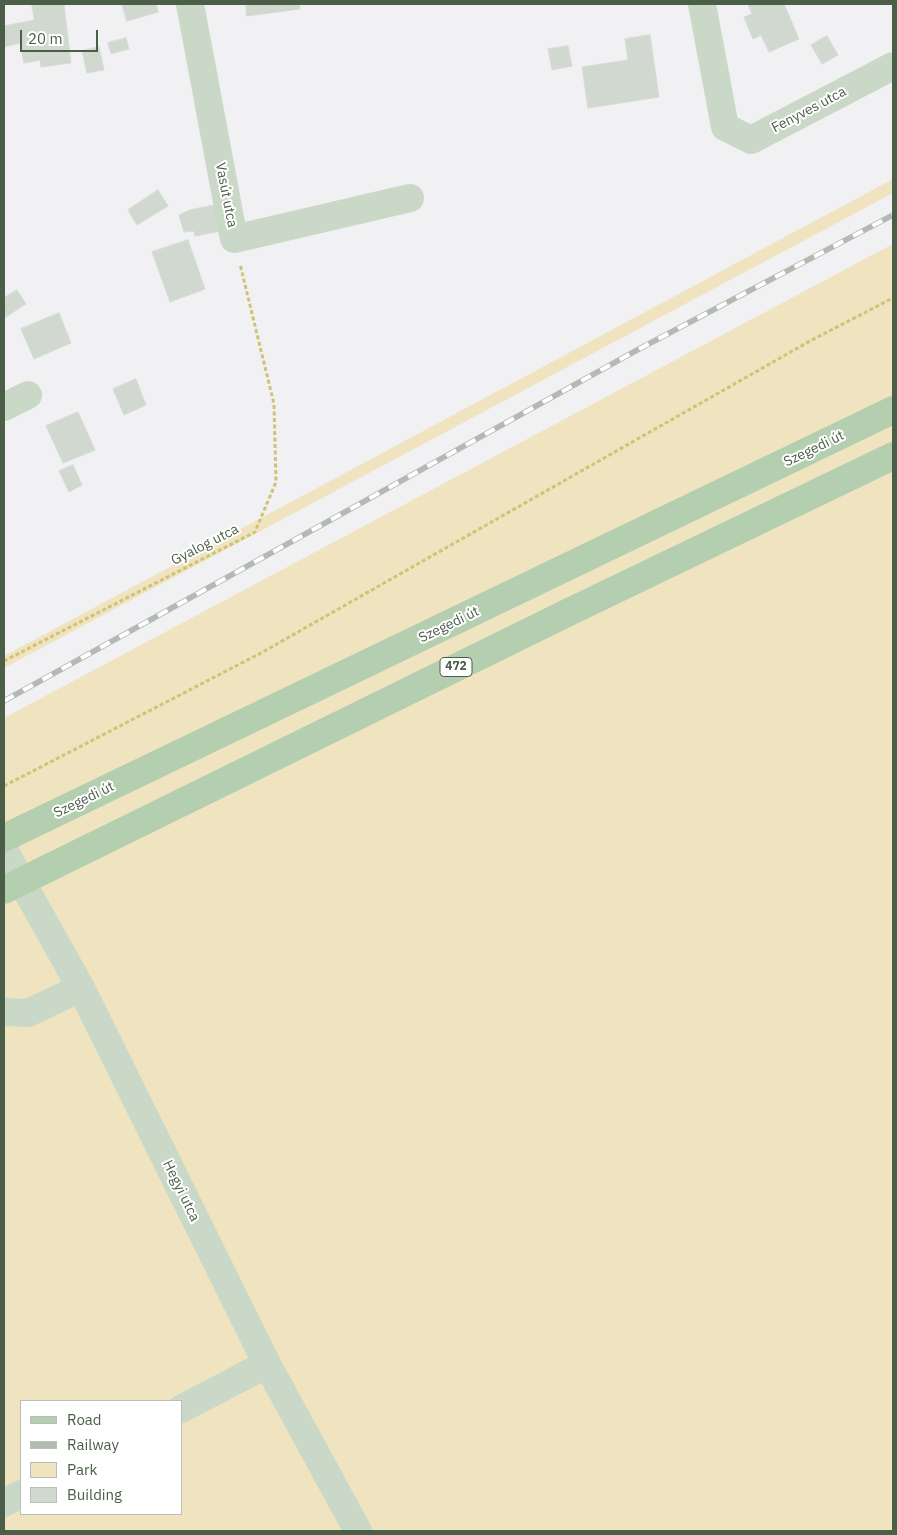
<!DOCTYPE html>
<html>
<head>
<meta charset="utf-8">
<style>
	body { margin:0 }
	#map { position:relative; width:897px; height:1535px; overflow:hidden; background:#f1f0f3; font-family:"IBM Plex Sans",sans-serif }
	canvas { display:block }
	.frame { position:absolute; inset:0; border:5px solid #4b5e48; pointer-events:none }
	.legend { position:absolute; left:20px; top:1400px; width:162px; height:115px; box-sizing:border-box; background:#fff; border:1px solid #b7bfb6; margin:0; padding:6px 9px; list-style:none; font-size:15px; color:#4b5e48 }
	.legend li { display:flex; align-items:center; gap:10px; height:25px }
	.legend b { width:25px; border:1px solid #b7bfb6 }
	.scale { position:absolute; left:20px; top:30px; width:78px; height:22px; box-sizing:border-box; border:2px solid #4b5e48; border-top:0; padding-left:6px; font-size:15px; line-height:18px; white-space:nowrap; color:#4b5e48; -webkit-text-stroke:4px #fff; paint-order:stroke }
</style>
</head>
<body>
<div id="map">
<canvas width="897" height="1535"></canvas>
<div class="frame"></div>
<ul class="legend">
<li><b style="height:6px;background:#b4cfb0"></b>Road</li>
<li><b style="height:6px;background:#b2bab2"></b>Railway</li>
<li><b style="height:14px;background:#efe4bf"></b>Park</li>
<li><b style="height:14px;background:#d0d8d0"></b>Building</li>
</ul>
<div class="scale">20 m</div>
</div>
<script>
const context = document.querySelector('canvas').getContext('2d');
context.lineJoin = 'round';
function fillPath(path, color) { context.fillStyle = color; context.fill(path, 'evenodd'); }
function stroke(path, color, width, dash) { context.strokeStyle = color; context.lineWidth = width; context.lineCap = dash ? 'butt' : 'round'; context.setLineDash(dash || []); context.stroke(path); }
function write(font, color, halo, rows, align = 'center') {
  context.font = font + ' "IBM Plex Sans",sans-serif'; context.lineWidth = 4; context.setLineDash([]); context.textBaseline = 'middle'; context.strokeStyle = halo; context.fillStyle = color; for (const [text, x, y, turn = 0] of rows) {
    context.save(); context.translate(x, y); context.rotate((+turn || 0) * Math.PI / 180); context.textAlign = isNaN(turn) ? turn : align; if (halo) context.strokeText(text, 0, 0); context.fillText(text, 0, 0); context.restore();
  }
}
const green = new Path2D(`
	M893,179V193L4,668V656Z
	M893,244V1531H4V718ZM21,1401H181V1514H21Z`);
const building = new Path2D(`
	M32,4H64L71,63L41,67L40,60L24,63L20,43L4,47V26L34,20Z
	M122,4H156L158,12L127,21Z
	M246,4H299L300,9L247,16Z
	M748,4H784L799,39L769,52L761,35L753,39L744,17L752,14Z
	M650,35L659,97L588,108L582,67L628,60L625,39Z
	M827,36L838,55L822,64L811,45Z
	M126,38L129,49L111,54L108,43Z
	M568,46L572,66L552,70L548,49Z
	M99,47L104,70L87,73L82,51Z
	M158,190L168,206L137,225L128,210Z
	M220,204L226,230L195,236L194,231L184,232L179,215L190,210Z
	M188,240L205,289L170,302L152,252Z
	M17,290L26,304L4,318V298Z
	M59,313L71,343L34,359L21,329Z
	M136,379L146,405L124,415L113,389Z
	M78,412L95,450L63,463L46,426Z
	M73,465L82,485L69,492L59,471Z`);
const path = new Path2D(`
	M4,661L255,532L276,482L274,404L240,264
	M4,786L261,653L810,341L893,298`);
const minor = new Path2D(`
	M190,4L234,239L410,198
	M702,4L725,127L751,140L893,66
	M4,407L28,395
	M4,850L81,988L267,1364L358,1531
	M4,1012L28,1013L81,988
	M181,1409L267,1364
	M4,1503L21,1494`);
const major = new Path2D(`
	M4,838L893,410
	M4,890L569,612L893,456`);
const rail = new Path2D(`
	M4,701L639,349L893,215`);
const shields = [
	[456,667,32]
];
const shieldNames = [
	["472",456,667]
];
const streetNames = [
	["Fenyves utca",809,110,-28],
	["Vasút utca",226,195,79],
	["Szegedi út",814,449,-26],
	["Gyalog utca",205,545,-27],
	["Szegedi út",449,625,-26],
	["Szegedi út",84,800,-26],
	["Hegyi utca",181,1191,64]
];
fillPath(green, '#efe4bf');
fillPath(building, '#d0d8d0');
stroke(building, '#d4dcd5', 1);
stroke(path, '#cec377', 3, [4, 2.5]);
stroke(minor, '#cad8c7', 28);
stroke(major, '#b4cfb0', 28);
stroke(rail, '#b2bab2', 5.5);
stroke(rail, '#fff', 4, [11]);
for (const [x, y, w] of shields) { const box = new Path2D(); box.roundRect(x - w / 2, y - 9.5, w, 19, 4); context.fillStyle = '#fff'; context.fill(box); stroke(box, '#4b5e48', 1); }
write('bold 12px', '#4b5e48', null, shieldNames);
write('14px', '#4b5e48', '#fff', streetNames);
</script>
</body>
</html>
